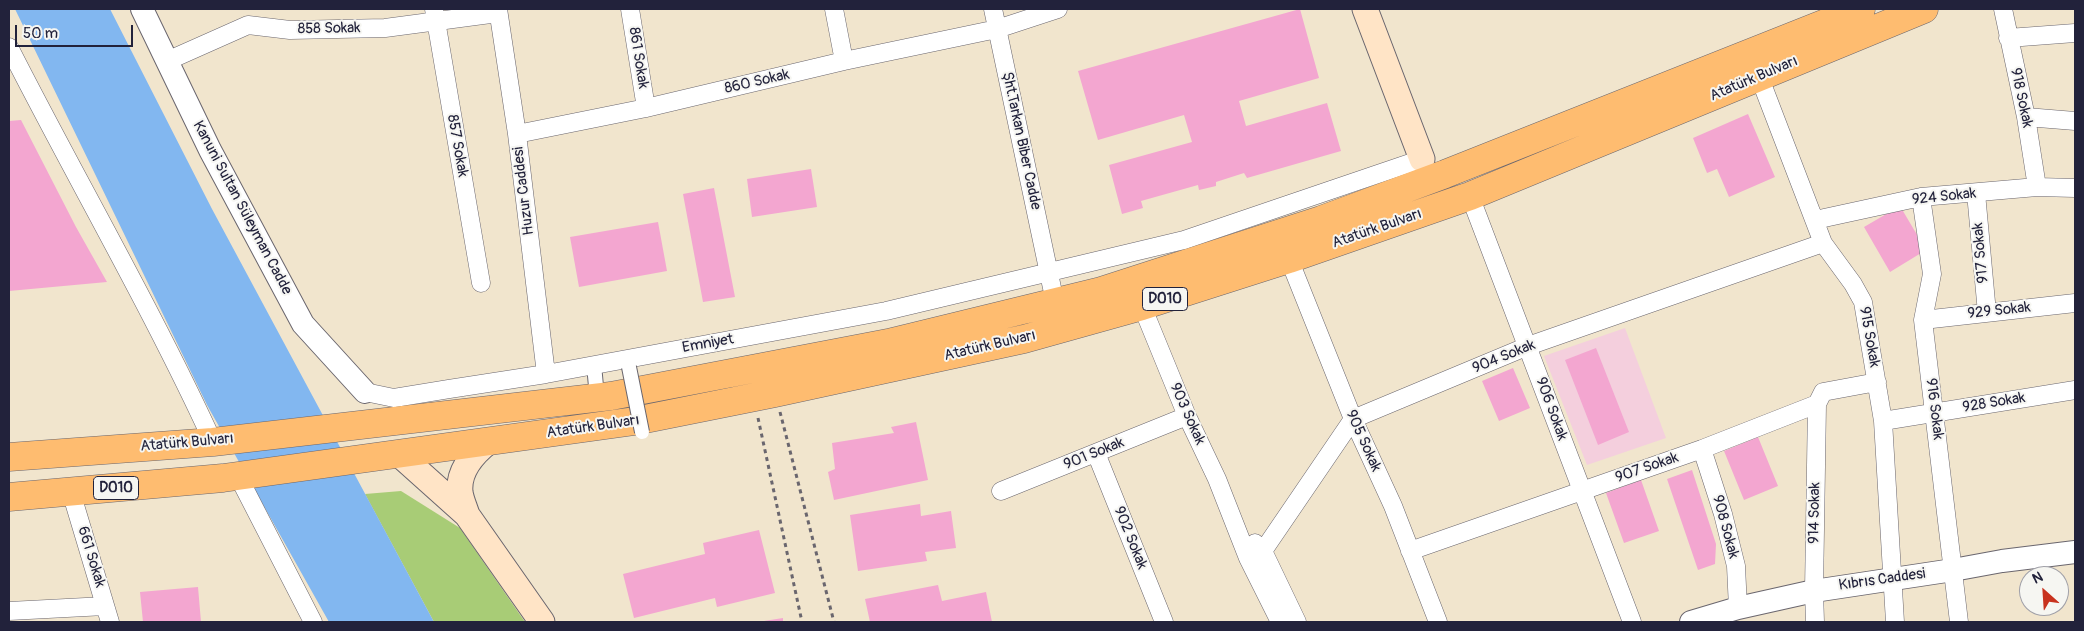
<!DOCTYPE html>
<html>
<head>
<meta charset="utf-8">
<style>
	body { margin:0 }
	#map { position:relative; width:2084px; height:631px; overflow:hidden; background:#f1e5cd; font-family:Pangolin,sans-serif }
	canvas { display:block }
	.frame { position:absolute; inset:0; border:10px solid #22223b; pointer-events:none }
	.north { position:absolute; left:2019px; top:566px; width:50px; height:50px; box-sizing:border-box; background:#f6f6f2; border:1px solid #a1a1a9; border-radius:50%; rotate:334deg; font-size:14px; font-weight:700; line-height:20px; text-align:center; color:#22223b }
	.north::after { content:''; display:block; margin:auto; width:18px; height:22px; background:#c8321e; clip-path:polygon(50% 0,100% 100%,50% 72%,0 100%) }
	.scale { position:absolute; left:15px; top:25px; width:118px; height:22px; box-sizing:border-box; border:2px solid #22223b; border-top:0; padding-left:6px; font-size:15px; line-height:18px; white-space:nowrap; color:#22223b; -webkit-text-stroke:4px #f6f6f2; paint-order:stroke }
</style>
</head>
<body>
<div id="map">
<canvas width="2084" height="631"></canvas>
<div class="frame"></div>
<div class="north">N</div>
<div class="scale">50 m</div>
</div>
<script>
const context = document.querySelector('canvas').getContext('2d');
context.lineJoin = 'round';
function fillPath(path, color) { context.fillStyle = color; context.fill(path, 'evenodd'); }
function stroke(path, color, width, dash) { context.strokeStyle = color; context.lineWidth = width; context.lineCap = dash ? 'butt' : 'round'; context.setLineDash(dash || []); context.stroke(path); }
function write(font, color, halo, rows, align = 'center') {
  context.font = font + ' Pangolin,sans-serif'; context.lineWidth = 4; context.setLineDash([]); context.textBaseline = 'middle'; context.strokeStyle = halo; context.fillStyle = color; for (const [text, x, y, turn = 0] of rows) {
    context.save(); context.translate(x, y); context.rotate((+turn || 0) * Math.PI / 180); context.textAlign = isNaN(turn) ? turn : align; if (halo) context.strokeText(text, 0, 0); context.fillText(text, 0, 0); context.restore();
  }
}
const built = new Path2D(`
	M1625,328L1666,438L1587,465L1544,356Z`);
const green = new Path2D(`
	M401,491L460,528L525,622H434L365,494Z`);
const water = new Path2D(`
	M15,9H110L212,209L434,622H329L207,405Z`);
const building = new Path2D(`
	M1300,9L1319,78L1239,101L1246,126L1327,103L1341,151L1247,178L1244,173L1216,182V186L1199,190L1198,185L1141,201L1143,208L1122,214L1109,165L1192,142L1184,115L1098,140L1078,71Z
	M1748,114L1775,177L1729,197L1717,169L1707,173L1693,138Z
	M21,120L76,227L107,282L9,291V121Z
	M811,169L817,207L752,217L747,179Z
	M714,188L735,297L703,302L683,194Z
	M1900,206L1926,250L1890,272L1864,227Z
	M658,222L667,271L579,287L570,237Z
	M1596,348L1629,432L1598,445L1565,360Z
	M1513,368L1530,408L1499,421L1482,381Z
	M916,422L928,480L834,500L828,472L835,469L832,443L894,433L891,427Z
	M1758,437L1778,486L1744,500L1724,451Z
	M1692,470L1716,544L1715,564L1698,570L1667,479Z
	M1641,480L1659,531L1624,543L1606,493Z
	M920,504L921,516L951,511L956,548L925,552L927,561L858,571L850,515Z
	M759,530L775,593L717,607L715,598L634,618L623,574L705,554L703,543Z
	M938,585L942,601L986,592L992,622H870L865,599Z
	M198,587L201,622H143L140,592Z
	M783,618V622H765L764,621Z`);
const path = new Path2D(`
	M780,412L834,622
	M758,418L802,622`);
const pedestrian = new Path2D(`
	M594,365L597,397`);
const minor = new Path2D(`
	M434,9L481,283
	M498,9L517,134L546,374
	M630,9L646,108
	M834,9L844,61
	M993,9L1055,302
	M2003,9L2026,117L2037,187
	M2008,38L2075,33
	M9,47C76,179 151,307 213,442
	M167,61L248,25L290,30L385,28L498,13
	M1759,76L1823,243L1853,284L1863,302L1883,421L1895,622
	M2026,117L2075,121
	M517,134L646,108L844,61L997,29L1058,9
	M1976,193L1987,313
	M1470,196L1632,622
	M1921,197L1932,274L1923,320L1959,622
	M1815,220L1921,197L2037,187L2075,188
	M1289,259L1353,419L1393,506L1438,622
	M1142,306L1187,416L1217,479L1248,558L1280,622
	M1923,320L2075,303
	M365,392L394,398L449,389L546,374L886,311L1184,240L1422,159
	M1883,421L2075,390
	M1702,449L1723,514L1736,566L1738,608
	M1096,453L1164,622
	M238,476L313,622
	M1001,491L1187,416
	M71,492L110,622
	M1255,543L1263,551L1297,622
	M1410,551L1702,449L1817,404L1823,392L1877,382
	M1248,558L1263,551L1353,419L1528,346L1823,243
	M9,611L105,606
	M1815,622L1814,591L1817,404`);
const tertiary = new Path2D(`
	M142,9L210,150L303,324L365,392
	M1691,622L1738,608L1814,591L1953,570L2002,561L2075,552`);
const secondary = new Path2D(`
	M1365,9L1422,159
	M400,455L467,515L542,622
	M467,515C465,508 461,500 460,492C458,471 473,454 488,442`);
const trunk = new Path2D(`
	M9,457L213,442L611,396L888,343L1101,291L1321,220L1445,174L1861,9
	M9,497L223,478L635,421L775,393L1024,339L1142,306L1289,259L1470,196L1924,9`);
const pedestrianBridge = new Path2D(`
	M629,367L642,432`);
const shields = [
	[1165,299,45],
	[116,488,45]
];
const shieldNames = [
	["D010",1165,299],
	["D010",116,488]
];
const streetNames = [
	["858 Sokak",329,29,-1],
	["861 Sokak",638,58,81],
	["Atatürk Bulvarı",1754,79,-23],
	["860 Sokak",757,82,-13],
	["918 Sokak",2021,98,78],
	["Şht.Tarkan Biber Cadde",1021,141,78],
	["857 Sokak",457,146,80],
	["Huzur Caddesi",524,191,-97],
	["924 Sokak",1944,197,-6],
	["Kanuni Sultan Süleyman Cadde",242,208,62],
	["Atatürk Bulvarı",1377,229,-19],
	["917 Sokak",1981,253,-95],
	["929 Sokak",1999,311,-6],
	["915 Sokak",1869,337,80],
	["Emniyet",708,344,-10],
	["Atatürk Bulvarı",990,346,-13],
	["904 Sokak",1504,357,-22],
	["928 Sokak",1994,403,-9],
	["906 Sokak",1551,409,70],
	["916 Sokak",1934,409,83],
	["903 Sokak",1187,414,66],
	["Atatürk Bulvarı",593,427,-8],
	["905 Sokak",1363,441,66],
	["Atatürk Bulvarı",187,443,-5],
	["901 Sokak",1094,454,-22],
	["907 Sokak",1647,468,-19],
	["914 Sokak",1815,513,-89],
	["908 Sokak",1725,527,75],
	["902 Sokak",1130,538,68],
	["661 Sokak",91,557,73],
	["Kıbrıs Caddesi",1882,580,-8]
];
fillPath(built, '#f4cfdd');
fillPath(green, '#a8cc76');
fillPath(water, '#82b7f0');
fillPath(building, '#f3a6d0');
stroke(pedestrian, '#6a666e', 16);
stroke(minor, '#6a666e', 19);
stroke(tertiary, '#6a666e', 24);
stroke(secondary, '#6a666e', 27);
stroke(trunk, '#6a666e', 29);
stroke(path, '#6a666e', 3, [4, 4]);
stroke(pedestrian, '#fff', 14);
stroke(minor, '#fff', 18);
stroke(tertiary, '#fff', 22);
stroke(secondary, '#ffe4c6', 25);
stroke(trunk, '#febc70', 28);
stroke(pedestrianBridge, '#6a666e', 16, []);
stroke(pedestrianBridge, '#fff', 14);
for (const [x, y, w] of shields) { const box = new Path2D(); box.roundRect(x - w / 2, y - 11.5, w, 23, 4); context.fillStyle = '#f6f6f2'; context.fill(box); stroke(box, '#22223b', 1); }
write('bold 14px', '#22223b', null, shieldNames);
write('15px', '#22223b', '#f6f6f2', streetNames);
</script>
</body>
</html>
